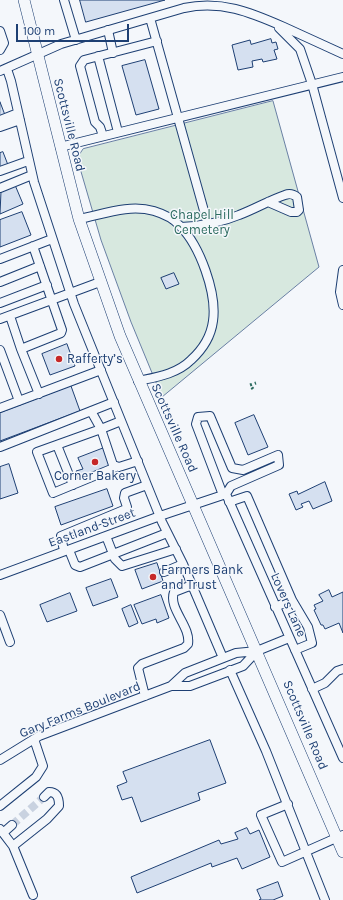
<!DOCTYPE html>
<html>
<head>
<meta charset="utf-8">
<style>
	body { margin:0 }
	#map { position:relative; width:343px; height:900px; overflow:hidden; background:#f4f7fb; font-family:Karla,sans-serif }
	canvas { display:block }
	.scale { position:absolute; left:16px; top:24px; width:113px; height:18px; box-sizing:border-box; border:2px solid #1d3f73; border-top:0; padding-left:5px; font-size:12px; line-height:14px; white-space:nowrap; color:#1d3f73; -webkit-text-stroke:3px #f4f7fb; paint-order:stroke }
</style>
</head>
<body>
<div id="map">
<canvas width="343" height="900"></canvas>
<div class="scale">100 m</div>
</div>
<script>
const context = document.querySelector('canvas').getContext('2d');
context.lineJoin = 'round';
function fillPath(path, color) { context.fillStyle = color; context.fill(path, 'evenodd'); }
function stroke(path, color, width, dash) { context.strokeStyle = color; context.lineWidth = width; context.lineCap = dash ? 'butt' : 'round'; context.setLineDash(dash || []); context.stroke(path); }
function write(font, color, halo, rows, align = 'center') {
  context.font = font + ' Karla,sans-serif'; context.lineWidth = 3; context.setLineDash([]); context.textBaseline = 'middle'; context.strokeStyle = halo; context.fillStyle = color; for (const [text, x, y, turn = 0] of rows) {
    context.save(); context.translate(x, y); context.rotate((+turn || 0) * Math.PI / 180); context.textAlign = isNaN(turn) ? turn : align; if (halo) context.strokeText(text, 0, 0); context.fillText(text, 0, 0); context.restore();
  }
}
const green = new Path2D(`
	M273,101L319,267L162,397L131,322L101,240L77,158L83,149Z`);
const building = new Path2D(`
	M80,0H165L86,22Z
	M271,39L272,43L276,42L278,49L274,50L277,59L263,62L262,59L252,61L253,67L238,70L232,45L250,40L251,44Z
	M145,60L159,109L136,115L122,66Z
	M0,102L5,115L0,117Z
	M3,152L8,165L0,168V153Z
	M15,185L23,204L0,214L1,191Z
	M22,212L31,235L0,247V220Z
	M174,273L179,284L166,289L161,278Z
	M67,344L75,366L50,375L42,354Z
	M71,386L80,411L0,441V413Z
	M254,415L268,447L248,455L235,423Z
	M104,448L111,466L79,479L76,471L83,469L78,458Z
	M9,464L18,493L0,499V467Z
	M325,482L332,501L313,509L309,501L301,504L303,507L296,510L289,494L297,491L298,494Z
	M107,489L113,506L61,525L55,507Z
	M157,563L163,581L142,589L135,570Z
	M111,579L118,597L93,606L86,588Z
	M329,590L332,597L343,592V633L339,623L325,629L323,625H321L314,610L316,609L314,605L323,601L319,595Z
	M70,593L77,611L47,622L40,605Z
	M161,595L169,618L157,623L156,619L142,624L134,605Z
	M131,605L138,623L129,627L122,609Z
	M210,740L226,783L198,793L200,800L141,822L132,797L122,800L117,786L127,782L123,772Z
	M247,828L250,834L259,830L270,857L242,869L237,858L212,867L211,863L137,893L131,877L219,840L221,844L238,839L235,833Z
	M278,882L283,896L273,900H259L261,899L257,890Z`);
const minorTunnel = new Path2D(`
	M12,825L44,797`);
const minor = new Path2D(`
	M64,0L76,40
	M150,18L208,225
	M279,28L300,49L312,84L343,198
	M108,30L113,53
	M0,31L4,43L0,50
	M98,56L118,132
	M7,69L11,81L34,182L74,304L162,522L183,564L223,658
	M0,71L61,44L184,8C221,0 250,12 284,27C304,36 323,45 343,54
	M0,120L18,113
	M0,127L20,120
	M103,136L100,127L95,122L80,66L84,60L157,41
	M60,147L343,77
	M0,171L28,161
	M0,188L32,175
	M79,219C104,214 129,204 154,211C164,214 173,218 180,226C200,246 217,293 213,321C211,336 202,350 191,360C177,374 157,377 138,381
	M181,227C201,226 220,223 239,215C255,209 270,200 285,195C290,193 293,194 297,197L299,210L297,212H291L268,202
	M33,246L62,330L61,333L21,349L39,394
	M0,259L52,239
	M343,270L340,292L343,305
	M0,282L40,266
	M0,303L47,285
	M10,316L21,349
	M0,319L100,282
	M0,350L19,401
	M0,408L101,370
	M91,411L101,429L37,452L53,493L116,467
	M121,421L101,429L113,465L119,467L138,461
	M57,445L73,485
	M0,447L114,402
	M226,494L343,758
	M223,495L196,424L198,417L210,416L232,468L243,470L278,455L279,465L231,486L226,494
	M229,502L247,496L292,600L308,627L312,643L295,650
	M106,536L115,559L122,566L176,549
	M69,550L75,565L80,567L167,533
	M64,551L61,536L126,509L127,507L124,498L125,493L147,485
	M164,572L183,564
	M0,575L160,516L226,494
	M275,607L292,600
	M0,615L10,642
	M230,670L266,751L325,900
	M171,686L185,673L236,653L257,651L289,638
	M312,689L325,683L337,671L343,669
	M145,696L138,668L142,664L184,648L188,644C191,626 168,609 174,592L192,585
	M0,760L39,736L171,686H190L243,666L257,651
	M288,804L261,815L282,862L343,835
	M0,806L36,777L43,766L34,739
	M0,829L13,846L33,895
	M3,833L12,825
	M13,846L47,819L59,806C59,799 58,792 49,792L44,797`);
const major = new Path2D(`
	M24,0L79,219L120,336L343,852`);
const hedge = new Path2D(`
	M253,389L250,385L256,383`);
const markers = [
	[59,359,4,"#c62828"],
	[95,462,4,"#c62828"],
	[153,577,4,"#c62828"]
];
const streetNames = [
	["Scottsville Road",69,125,76],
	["Scottsville Road",174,428,66],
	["Eastland Street",92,528,-20],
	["Lovers Lane",288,605,66],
	["Gary Farms Boulevard",80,710,-22],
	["Scottsville Road",305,725,67]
];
const parkNames = [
	["Chapel Hill",202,215],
	["Cemetery",202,230]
];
const poiNames = [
	["Rafferty’s",67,359],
	["Corner Bakery",95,476,"center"],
	["Farmers Bank",161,570],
	["and Trust",161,585]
];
fillPath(green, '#d7e8df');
stroke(green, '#687fa3', 1);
fillPath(building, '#d5e0f0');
stroke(building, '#1d3f73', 1);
stroke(minorTunnel, '#c9d2e0', 8, [8, 4]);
stroke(minor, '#1d3f73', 10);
stroke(major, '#1d3f73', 12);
stroke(minor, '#f4f7fb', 8);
stroke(major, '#f4f7fb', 11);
stroke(hedge, '#2c6c60', 3, [2, 3]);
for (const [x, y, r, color] of markers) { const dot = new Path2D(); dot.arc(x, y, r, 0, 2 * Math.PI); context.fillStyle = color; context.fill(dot); stroke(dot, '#f4f7fb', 1.5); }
write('13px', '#1d3f73', '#f4f7fb', streetNames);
write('13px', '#2c6c60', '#f4f7fb', parkNames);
write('13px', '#1d3f73', '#f4f7fb', poiNames, 'left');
</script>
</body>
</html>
